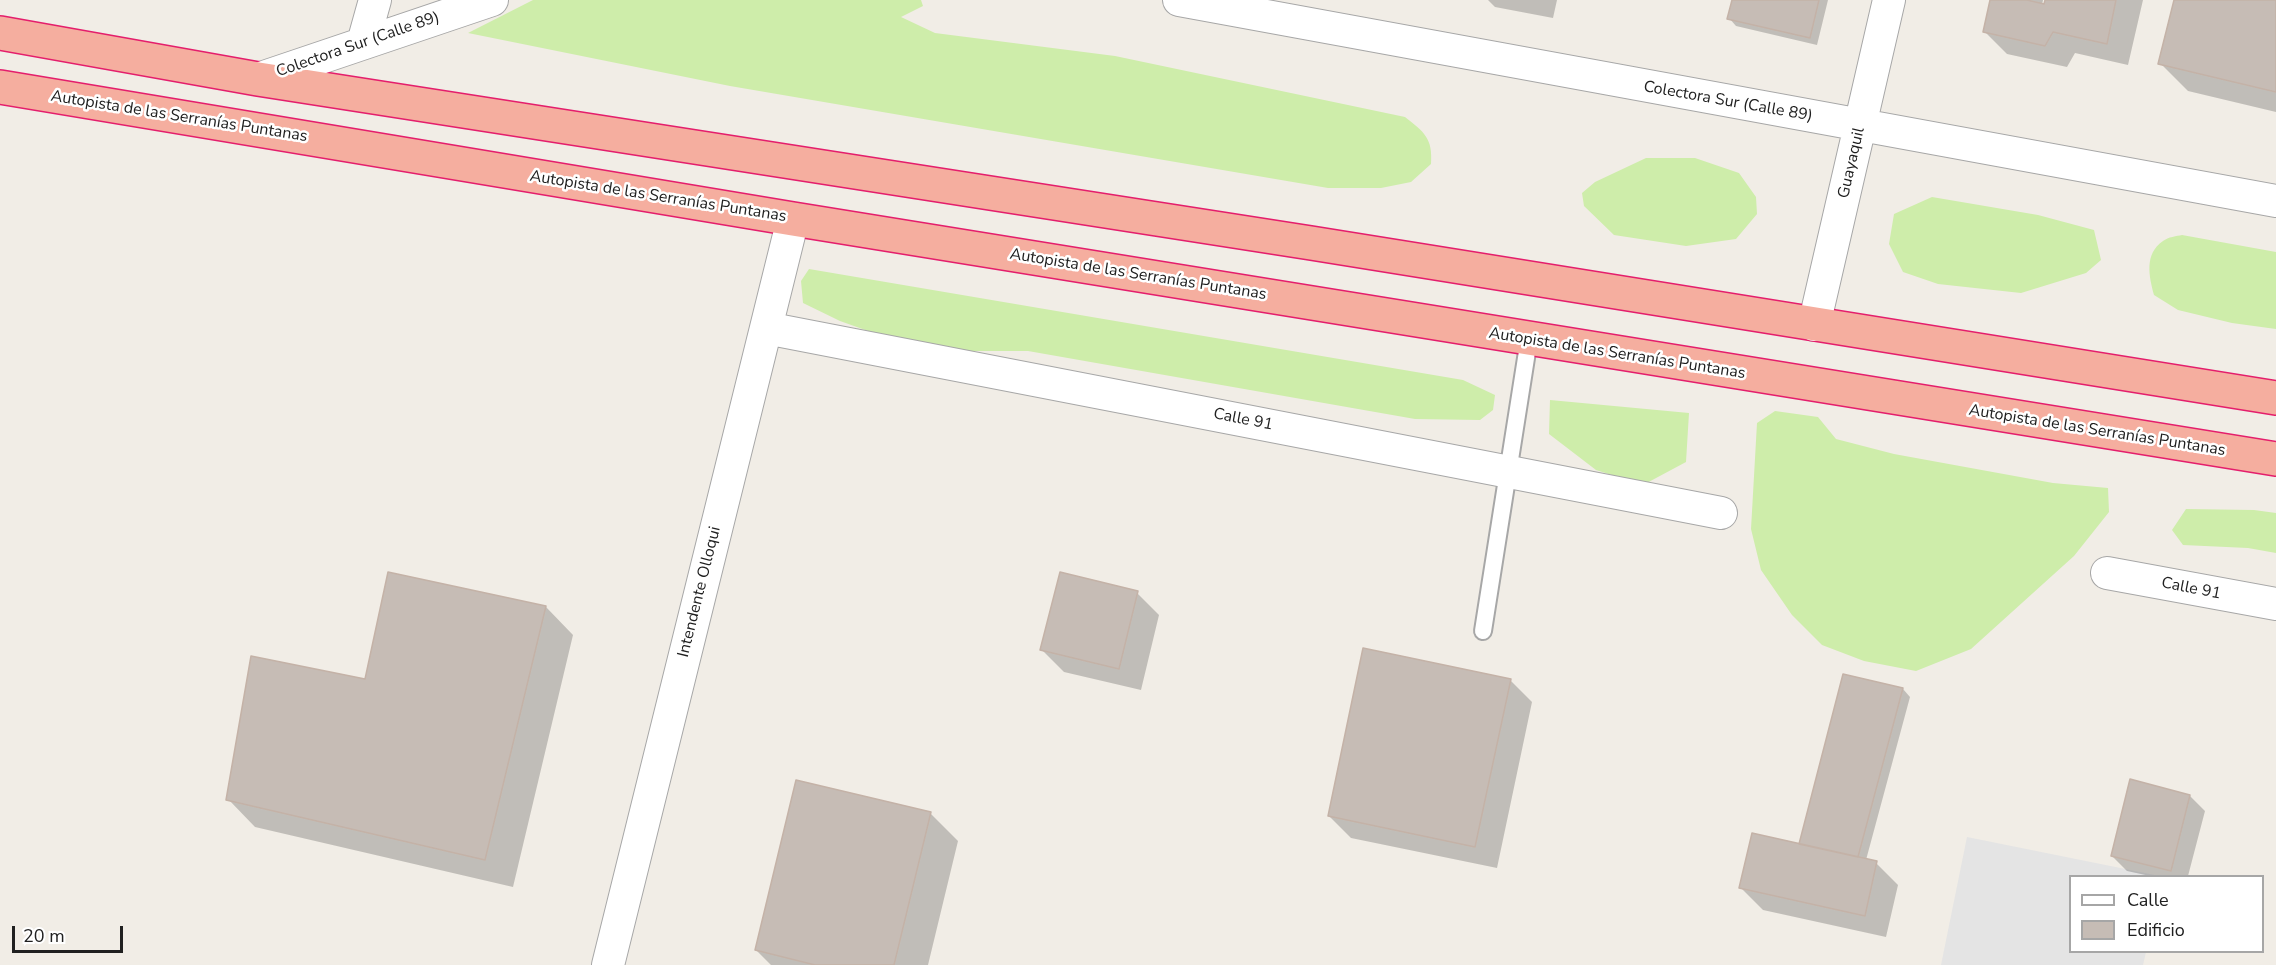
<!DOCTYPE html>
<html>
<head>
<meta charset="utf-8">
<style>
	body { margin:0 }
	#map { position:relative; width:2276px; height:965px; overflow:hidden; background:#f1ede6; font-family:"Nunito Sans",sans-serif }
	canvas { display:block }
	.legend { position:absolute; left:2069px; top:875px; width:195px; height:78px; box-sizing:border-box; background:#fff; border:2px solid #a6a6a6; margin:0; padding:8px 10px; list-style:none; font-size:18px; color:#202020 }
	.legend li { display:flex; align-items:center; gap:12px; height:30px }
	.legend b { width:30px; border:2px solid #a6a6a6 }
	.scale { position:absolute; left:12px; top:926px; width:111px; height:27px; box-sizing:border-box; border:3px solid #202020; border-top:0; padding-left:8px; font-size:18px; line-height:21px; white-space:nowrap; color:#202020; -webkit-text-stroke:4px #fff; paint-order:stroke }
</style>
</head>
<body>
<div id="map">
<canvas width="2276" height="965"></canvas>
<ul class="legend">
<li><b style="height:8px;background:#fff"></b>Calle</li>
<li><b style="height:16px;background:#c6bcb5"></b>Edificio</li>
</ul>
<div class="scale">20 m</div>
</div>
<script>
const context = document.querySelector('canvas').getContext('2d');
context.lineJoin = 'round';
function fillPath(path, color) { context.fillStyle = color; context.fill(path, 'evenodd'); }
function stroke(path, color, width, dash) { context.strokeStyle = color; context.lineWidth = width; context.lineCap = dash ? 'butt' : 'round'; context.setLineDash(dash || []); context.stroke(path); }
function write(font, color, halo, rows, align = 'center') {
  context.font = font + ' "Nunito Sans",sans-serif'; context.lineWidth = 5; context.setLineDash([]); context.textBaseline = 'middle'; context.strokeStyle = halo; context.fillStyle = color; for (const [text, x, y, turn = 0] of rows) {
    context.save(); context.translate(x, y); context.rotate((+turn || 0) * Math.PI / 180); context.textAlign = isNaN(turn) ? turn : align; if (halo) context.strokeText(text, 0, 0); context.fillText(text, 0, 0); context.restore();
  }
}
const grass = new Path2D(`
	M533,0H921L923,6L901,17L935,33L1115,56L1405,117C1424,132 1433,138 1431,164L1411,182L1381,188H1328L730,86L468,33Z
	M1646,158H1695L1739,173L1756,197L1757,214L1736,239L1686,246L1614,235L1584,206L1582,193L1595,182Z
	M1932,197L2038,215L2094,230L2101,260L2086,273L2021,293L1938,284L1903,272L1889,244L1894,214Z
	M2182,235L2276,252V329L2232,323L2178,310L2154,295C2149,276 2144,254 2163,241C2168,237 2177,236 2182,235Z
	M809,269L1463,380L1495,395L1493,410L1480,420L1415,419L1028,351H924L840,321L803,303L801,281Z
	M1550,400L1689,413L1686,462L1643,485L1596,470L1549,434Z
	M1775,411L1818,417L1836,439L1894,454L2053,483L2108,488L2109,512L2074,556L1971,649L1916,671L1864,661L1822,645L1792,615L1761,570L1751,529L1757,423Z
	M2186,509L2254,510L2276,513V553L2248,548L2183,545L2172,530Z`);
const parking = new Path2D(`
	M1967,837L2160,876H2070V952H2146L2143,965H1941Z`);
const shadow = new Path2D(`
	M1488,0H1557L1553,18L1495,7Z
	M1733,0H1828L1817,45L1736,26L1729,18Z
	M1992,0H2043L2042,5L2045,6L2047,0H2143L2128,65L2075,53L2067,67L2007,54L1985,32Z
	M2175,0H2276V112L2188,91L2160,63Z
	M389,573L546,607L573,635L513,887L255,827L228,799L367,681Z
	M1137,593L1159,615L1141,690L1064,672L1042,650Z
	M1510,680L1532,702L1497,868L1351,838L1329,816Z
	M1903,689L1910,697L1866,860L1876,863L1898,885L1886,937L1763,910L1741,888L1800,845Z
	M2190,796L2205,811L2188,876H2150L2127,871L2112,856Z
	M930,813L958,841L928,965H771L756,950Z`);
const building = new Path2D(`
	M1732,0H1819L1810,38L1727,19Z
	M1990,0H2027L2044,4L2045,0H2116L2107,44L2053,32L2045,46L1983,32Z
	M2174,0H2276V92L2158,64Z
	M388,572L546,606L485,860L226,800L251,656L365,679Z
	M1060,572L1138,591L1119,669L1040,650Z
	M1363,648L1511,679L1475,847L1328,816Z
	M1843,674L1903,688L1858,857L1799,844Z
	M2130,779L2190,795L2171,871L2111,856Z
	M796,780L931,812L894,965H815L755,950Z
	M1752,833L1877,861L1865,916L1739,888Z`);
const service = new Path2D(`
	M1483,631L1529,339`);
const minor = new Path2D(`
	M1179,0L2276,201
	M363,43L375,0
	M258,79L492,0
	M1814,325L1889,0
	M766,328L1721,513
	M2107,573L2276,604
	M608,965L793,219`);
const trunk = new Path2D(`
	M0,33L258,79L1311,243L2276,398
	M0,87L793,219L2276,459`);
const streetNames = [
	["Colectora Sur (Calle 89)",358,45,-19],
	["Colectora Sur (Calle 89)",1728,102,10],
	["Autopista de las Serranías Puntanas",179,117,9],
	["Guayaquil",1852,163,-77],
	["Autopista de las Serranías Puntanas",658,197,9],
	["Autopista de las Serranías Puntanas",1138,275,9],
	["Autopista de las Serranías Puntanas",1617,354,9],
	["Calle 91",1243,420,11],
	["Autopista de las Serranías Puntanas",2097,431,9],
	["Calle 91",2191,589,11],
	["Intendente Olloqui",700,592,-76]
];
fillPath(grass, '#ceedaa');
fillPath(parking, '#e4e4e4');
fillPath(shadow, '#0003');
fillPath(building, '#c6bcb5');
stroke(building, '#c4b2a7', 1.5);
stroke(service, '#a7a7a7', 20);
stroke(minor, '#a7a7a7', 34);
stroke(trunk, '#e41e6c', 36);
stroke(service, '#fff', 16);
stroke(minor, '#fff', 32);
stroke(trunk, '#f5ae9f', 33);
write('16px', '#202020', '#fff', streetNames);
</script>
</body>
</html>
